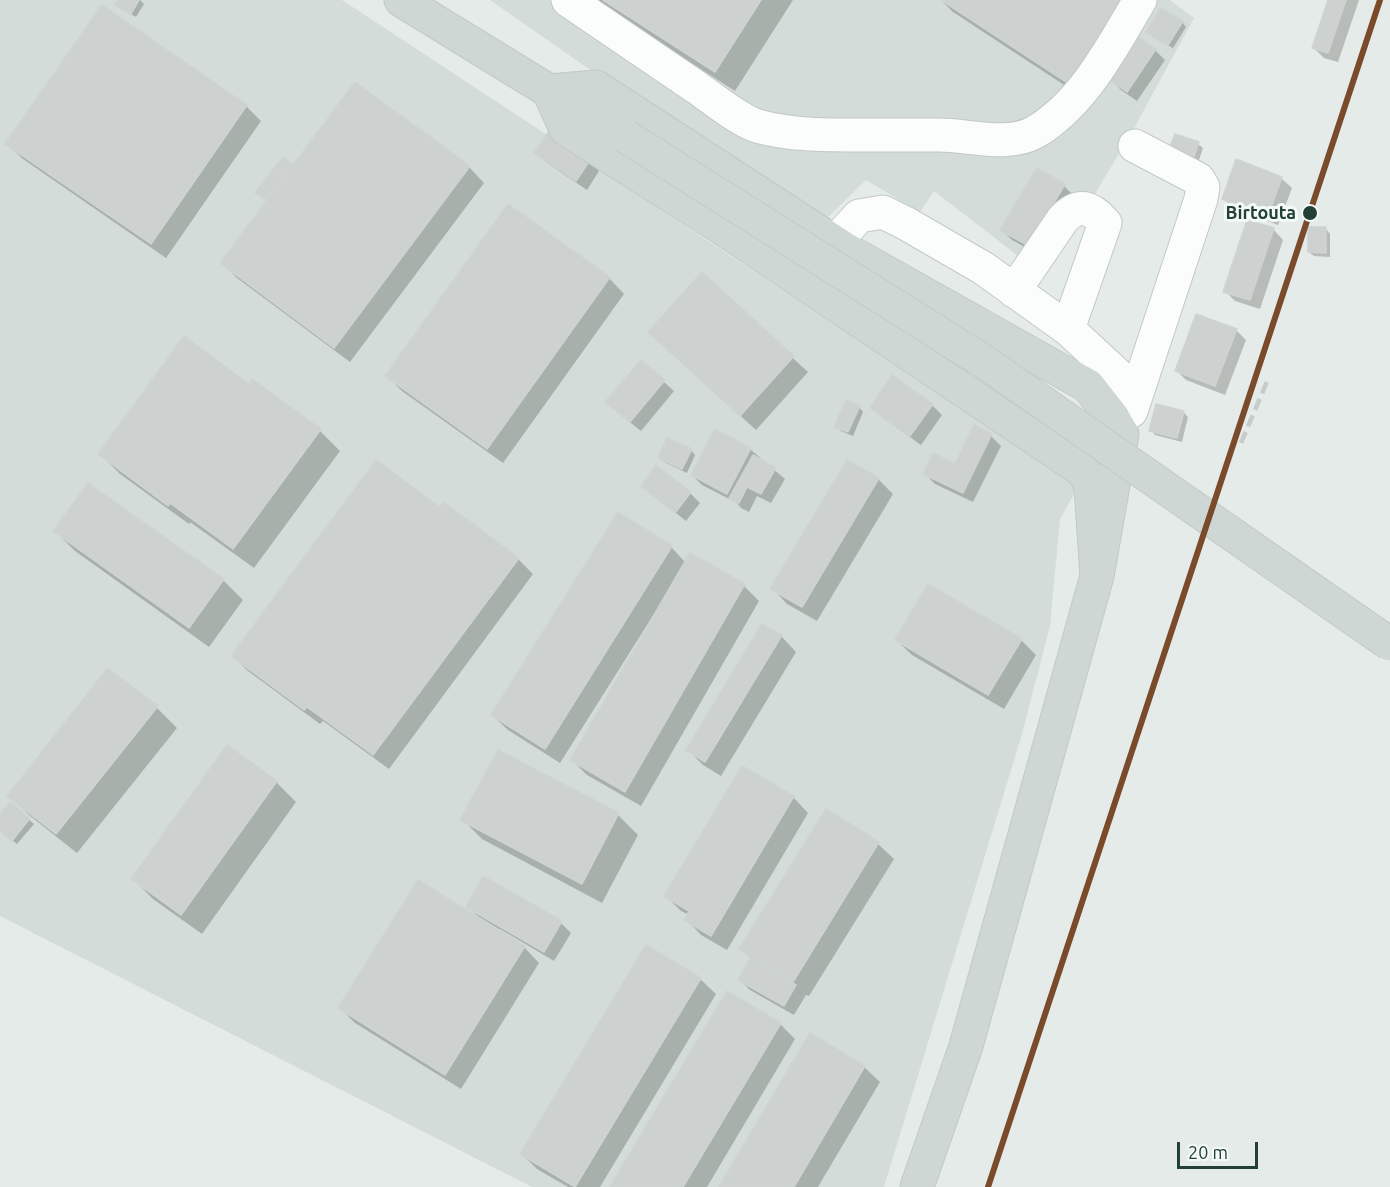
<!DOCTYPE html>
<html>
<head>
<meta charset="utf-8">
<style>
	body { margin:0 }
	#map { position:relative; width:1390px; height:1187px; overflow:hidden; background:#e5ebe8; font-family:Ubuntu,sans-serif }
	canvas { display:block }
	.scale { position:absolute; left:1177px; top:1142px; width:81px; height:27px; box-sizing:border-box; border:3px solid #224036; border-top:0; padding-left:8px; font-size:18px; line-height:21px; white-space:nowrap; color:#224036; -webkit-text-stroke:4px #f4faf7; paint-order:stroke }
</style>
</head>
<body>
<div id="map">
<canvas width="1390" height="1187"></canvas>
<div class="scale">20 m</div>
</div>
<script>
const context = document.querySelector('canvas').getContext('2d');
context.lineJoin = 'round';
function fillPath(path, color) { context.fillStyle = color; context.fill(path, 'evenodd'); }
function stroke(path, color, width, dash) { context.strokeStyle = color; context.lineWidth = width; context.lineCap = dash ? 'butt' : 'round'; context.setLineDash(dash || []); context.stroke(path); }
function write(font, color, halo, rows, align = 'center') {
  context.font = font + ' Ubuntu,sans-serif'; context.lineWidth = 6; context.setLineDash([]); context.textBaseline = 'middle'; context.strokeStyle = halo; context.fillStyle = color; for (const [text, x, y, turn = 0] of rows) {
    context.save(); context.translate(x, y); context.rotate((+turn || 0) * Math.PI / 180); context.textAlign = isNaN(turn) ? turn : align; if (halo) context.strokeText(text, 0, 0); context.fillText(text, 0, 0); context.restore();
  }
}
const built = new Path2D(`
	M0,0H342L1079,485L1060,519L1050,626L1022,734L884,1187H532L0,916Z
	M490,0H1170L1194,18L1133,130L1089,204L1026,262L934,191L920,212L866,180L817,228Z`);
const shadow = new Path2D(`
	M119,0H140L144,4L136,17L122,9L117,5Z
	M599,0H793L735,91L609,10Z
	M941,0L1133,35L1155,50L1165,60L1137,101L1121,90L1111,80L1090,102L953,12Z
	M1329,0H1359L1338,62L1324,58L1314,48Z
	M102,7L246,106L261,121L166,258L23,159L7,144Z
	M1182,22L1186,27L1173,48L1153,37L1148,32Z
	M1198,144L1203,148L1198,163L1170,151Z
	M536,152L589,161L599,171L587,190L546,162Z
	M283,159L293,167H469L484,183L350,362L237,278L222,263L268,202L262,197Z
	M1281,178L1292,188L1278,225L1233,208L1223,198Z
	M1064,186L1074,196L1039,255L1012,240L1002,230Z
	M508,206L609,278L624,294L503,463L402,391L387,376Z
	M1273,229L1283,240L1260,309L1235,301L1225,291Z
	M1326,229L1330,234V257L1314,256L1309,252Z
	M702,275L808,372L756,430L665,347Z
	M1236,330L1246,340L1225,395L1186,380L1176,370Z
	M641,362L674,391L641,431L617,412Z
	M253,381L320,431L340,451L254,568L190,522L189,524L120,474L100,454L249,386Z
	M932,405L942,415L921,445L882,417L872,407Z
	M859,407L863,412L853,436L841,431L836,426Z
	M1184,413L1188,417L1182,442L1155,435L1151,430Z
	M991,436L1001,446L973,502L935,484L925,474L955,466Z
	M750,449L785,479L771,503L757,496L749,512L741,508L737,503L702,485L692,475Z
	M691,450L695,455L687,473L664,462L659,457Z
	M878,479L893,494L817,621L787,604L772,588Z
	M643,486L690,493L700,503L686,521L653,495Z
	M441,509L518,559L533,574L389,769L323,721L320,724L248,671L233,656Z
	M55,531L223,580L243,600L209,647L75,551Z
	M671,547L686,563L691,555L744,586L759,601L641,806L587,775L572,760L656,615L654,614L560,763L508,730L492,715Z
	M781,636L796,652L721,776L703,765L688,750Z
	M896,640H1021L1036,655L1004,709L912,655Z
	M157,708L177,728L77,853L29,815L9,795Z
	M276,782L296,802L202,934L153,899L133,879Z
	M793,797L808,813L727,950L701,935L686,919L689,915L681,911L666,896Z
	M10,804L34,824L17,844L0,830V817Z
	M826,811L878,844L894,859L809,996L806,995L794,1015L750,990L740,980L752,959L741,949Z
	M618,815L638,835L602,903L482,839L462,819Z
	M468,906L561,923L571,933L554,961L500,929L498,932L524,947L539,963L461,1089L355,1023L340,1008L480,919Z
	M646,947L700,979L716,994L600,1187H568L537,1169L522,1154Z
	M780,1024L795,1039L707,1187H612Z
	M864,1067L880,1082L818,1187H721Z`);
const building = new Path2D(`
	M118,0H139L131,14L115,5Z
	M603,0H761L715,72Z
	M941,0H1131L1074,87Z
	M1328,0H1346L1328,53L1312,48Z
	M102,5L247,105L151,244L5,144Z
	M1161,8L1183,21L1168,45L1146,32Z
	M1127,29L1156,49L1127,92L1109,80Z
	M355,82L470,166L334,348L220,263Z
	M548,132L590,160L576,181L534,153Z
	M1175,134L1199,142L1193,159L1168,151Z
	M283,157L293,164L265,200L255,193Z
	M1236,159L1282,177L1268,216L1222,199Z
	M1037,168L1065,184L1029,246L1000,230Z
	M508,204L610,277L487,449L385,376Z
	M1247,220L1274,228L1250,300L1223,292Z
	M1308,227H1326V253L1308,252Z
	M702,272L794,356L740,416L648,332Z
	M1196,314L1237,329L1215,386L1175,371Z
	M184,336L249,384L252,379L321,429L233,549L170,503L168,506L98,454Z
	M641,360L665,380L630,422L605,402Z
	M892,375L933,404L910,436L870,408Z
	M846,400L860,406L848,432L834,427Z
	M1156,404L1184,411L1177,438L1149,431Z
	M974,425L992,434L963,493L923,474L933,453L955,464Z
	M715,429L751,448L727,494L691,475Z
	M667,438L692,449L682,469L658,458Z
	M753,455L776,468L761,494L747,487L739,503L729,498Z
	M376,460L440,507L444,502L519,558L373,755L307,707L304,710L231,656Z
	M847,460L879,478L802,607L770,589Z
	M656,465L691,492L675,513L641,486Z
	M88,483L224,579L189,628L53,531Z
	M618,512L672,546L545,749L491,715Z
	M690,553L745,584L625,792L570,760Z
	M928,584L1022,639L988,695L895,640Z
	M762,624L782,635L705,762L686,750Z
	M108,668L158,706L56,834L7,796Z
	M227,745L277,781L181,915L131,879Z
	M498,750L619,813L582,884L460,820Z
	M742,766L794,796L711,936L684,920L689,911L664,896Z
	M10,802L30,818L12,841L0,831V814Z
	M826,809L879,842L793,982L739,949Z
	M483,876L562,921L544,952L466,907Z
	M418,880L525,946L445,1075L338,1008Z
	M646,945L701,978L575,1187L520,1154Z
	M750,958L796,985L784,1006L738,980Z
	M727,991L781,1023L683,1187H610Z
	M810,1033L865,1066L794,1187H719Z`);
const minor = new Path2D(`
	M568,0C610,29 653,58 696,87C711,98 741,121 757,126C790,135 823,135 857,135C884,135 911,135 939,135C970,135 1009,148 1037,131C1085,101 1112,47 1140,0
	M835,242L859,216L883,212L907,224L983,268L1068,329L1137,393
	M1014,291L1063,219C1079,202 1091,207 1105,223L1068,329
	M1131,411L1201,199L1203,187L1198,179L1135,146`);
const major = new Path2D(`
	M401,0L549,91L625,136
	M917,1187L966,1046L1097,576L1122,434L1113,418L1088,386L848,251L596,87L549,91L566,129L719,226L1082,470L1087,477L1091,488L1097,576`);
const rail = new Path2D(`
	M1241,443L1269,377
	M988,1187L1380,0`);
const majorBridge = new Path2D(`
	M625,136L983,361L1390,644`);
const rail1 = new Path2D(`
	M988,1187L1380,0`);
const markers = [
	[1310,213,8,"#224036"]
];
const stopNames = [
	["Birtouta",1296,213]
];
fillPath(built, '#d3dcd8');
fillPath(shadow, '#0003');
fillPath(building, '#cdd2d0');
stroke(building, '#ced4d1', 1.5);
stroke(minor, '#c2c8c5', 35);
stroke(major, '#c1cac7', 35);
stroke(minor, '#fbfcfc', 33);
stroke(major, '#ced7d4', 33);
stroke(rail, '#c7ccca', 4.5, [12, 6]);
stroke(majorBridge, '#c1cac7', 35, []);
stroke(majorBridge, '#ced7d4', 33);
stroke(rail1, '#7a4b2a', 6);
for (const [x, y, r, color] of markers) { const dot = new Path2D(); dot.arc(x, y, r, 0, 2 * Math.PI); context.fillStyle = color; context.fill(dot); stroke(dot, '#f4faf7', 2); }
write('bold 18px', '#224036', '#f4faf7', stopNames, 'right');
</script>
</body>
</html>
